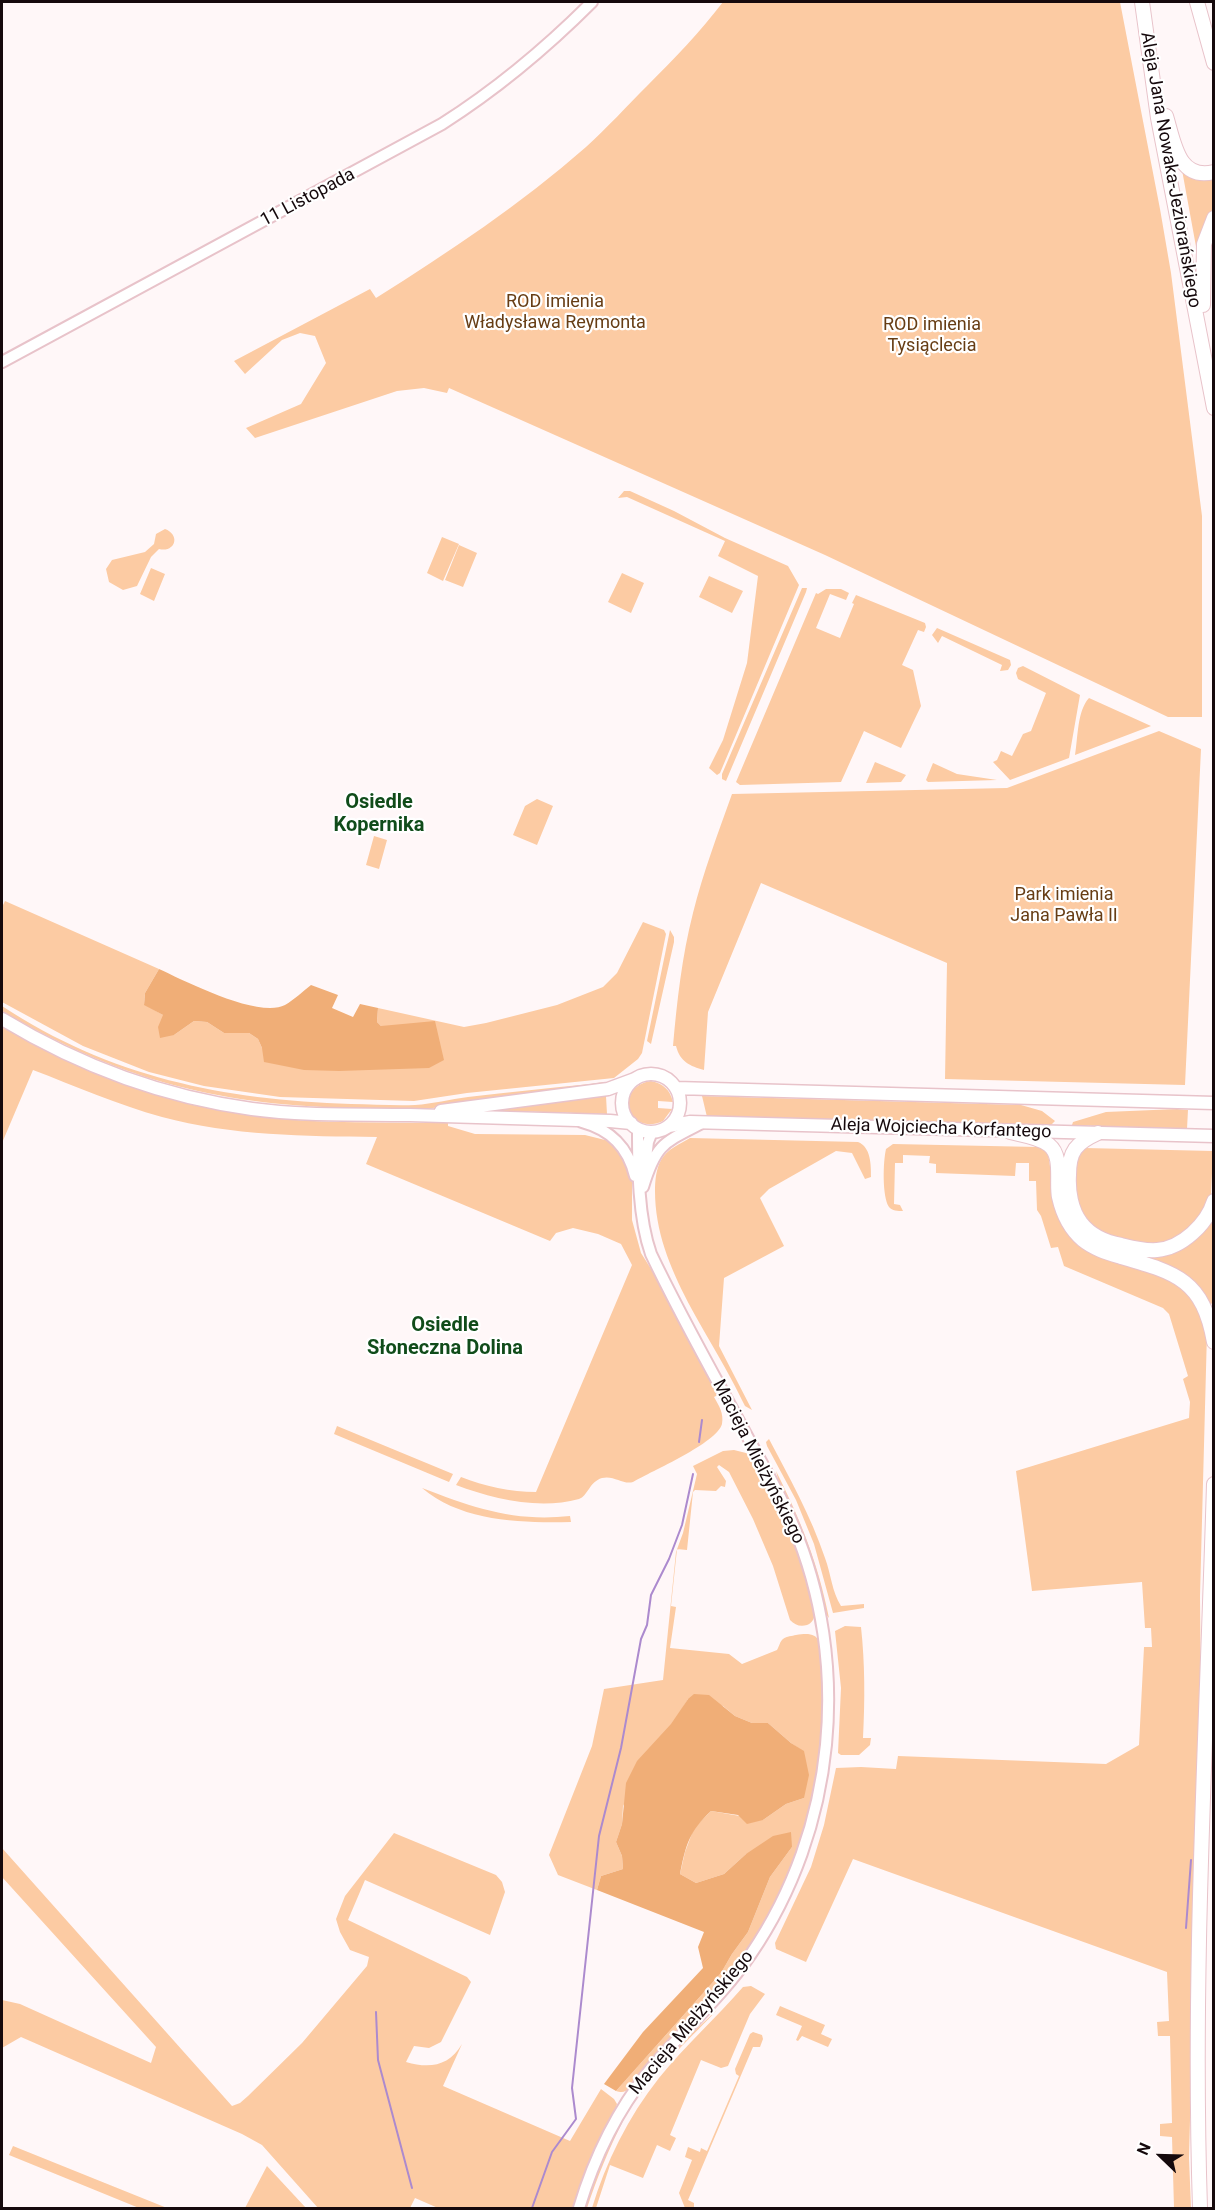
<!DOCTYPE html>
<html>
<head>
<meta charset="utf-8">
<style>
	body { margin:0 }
	#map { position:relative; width:1215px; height:2210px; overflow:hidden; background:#fff7f8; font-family:Roboto,sans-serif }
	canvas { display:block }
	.frame { position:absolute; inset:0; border:3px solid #15090c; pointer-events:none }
	.north { position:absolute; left:1131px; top:2126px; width:60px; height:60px; -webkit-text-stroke:4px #fff; paint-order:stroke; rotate:293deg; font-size:16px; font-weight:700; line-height:24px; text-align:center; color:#15090c }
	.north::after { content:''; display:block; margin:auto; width:21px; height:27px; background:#15090c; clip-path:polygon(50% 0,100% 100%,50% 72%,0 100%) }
</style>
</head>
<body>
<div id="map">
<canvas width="1215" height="2210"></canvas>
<div class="frame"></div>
<div class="north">N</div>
</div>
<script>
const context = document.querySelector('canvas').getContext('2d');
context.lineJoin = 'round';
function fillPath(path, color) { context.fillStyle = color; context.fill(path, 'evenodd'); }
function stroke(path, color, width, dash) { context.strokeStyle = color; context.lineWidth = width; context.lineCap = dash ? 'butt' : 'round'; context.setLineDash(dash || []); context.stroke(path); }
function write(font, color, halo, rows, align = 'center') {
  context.font = font + ' Roboto,sans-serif'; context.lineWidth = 4.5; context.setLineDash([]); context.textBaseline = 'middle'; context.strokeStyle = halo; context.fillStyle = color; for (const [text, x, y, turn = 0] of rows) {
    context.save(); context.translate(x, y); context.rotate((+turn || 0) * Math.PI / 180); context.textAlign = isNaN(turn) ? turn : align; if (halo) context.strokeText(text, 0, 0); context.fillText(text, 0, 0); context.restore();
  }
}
const green = new Path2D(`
	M723,2H1120L1160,209L1171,273L1202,516V717H1168L825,555L449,388L447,393L424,388L397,391L255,438L246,428L301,404L326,363L315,336L300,333L282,340L245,374L234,361L370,289L376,298C449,252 521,204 586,147C607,128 627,106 647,86C674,59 700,32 723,2Z
	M1182,170L1213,177V208L1197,252Z
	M624,491H630L674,511L725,538L788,566L799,585L720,773L717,775L709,768L723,740L747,663L758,576L718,556L725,541L627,497L618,498Z
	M165,529C181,535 175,553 159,549L151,557L137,586L123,590L109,582L106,569L112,560L145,552L154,544L156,534Z
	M442,537L459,544L443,581L427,573Z
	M459,545L477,553L463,587L445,580Z
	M151,568L165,574L154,601L140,594Z
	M622,573L644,583L631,613L608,602Z
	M709,576L743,591L732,613L699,597Z
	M802,588H807L806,592L726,781L722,779V774Z
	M826,589H841L849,593L846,600L830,594L816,628L840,638L854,604L852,603L856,595L925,623L926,627L924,632L918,630L902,665L913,670L921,706L901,748L864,731L841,782L740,785L736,782L816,593L818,594Z
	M937,628L1010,660L1011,665L1008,670L1000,671L1002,665L942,636L938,643L932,635Z
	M1023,666L1080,695L1069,758L1010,780L993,762L997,760L1001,751L1012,756L1023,734L1031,731L1046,693L1018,679L1016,673L1018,668Z
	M1089,698L1151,726L1075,755C1078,738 1077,711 1089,698Z
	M1159,731L1201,749L1185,1085L945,1079L947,963L761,883L708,1012L704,1070C690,1066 680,1062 676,1046H673C677,1001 682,956 693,913C703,873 718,833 732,794L1007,788Z
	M875,762L906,775L901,782L866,783Z
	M933,763L957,774L997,780L928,782L926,780Z
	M537,799L553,806L537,845L513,835L525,806Z
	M374,836L387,840L379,869L366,865Z
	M5,901L159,969L145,993L144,1004L163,1015L174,1035L194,1021L207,1022L224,1033H249L258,1039L262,1048L389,1027L381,1026L377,1022L378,1008L464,1027L486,1023L557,1005L603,987L617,973L643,922L664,930L666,934L642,1053L638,1059L614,1078L467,1093L414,1101L280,1097L204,1086L149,1072L83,1046L2,1002V907Z
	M670,930L674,937V942L651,1044L647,1041Z
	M2,1006C110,1077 223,1100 351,1104C372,1104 394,1106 415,1105C433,1104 450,1099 468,1097C509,1092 550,1088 590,1084L604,1082L605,1085C567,1093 526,1094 487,1099C466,1101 446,1107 425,1109C399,1112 373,1108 347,1108C214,1104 117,1079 2,1011Z
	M2,1027C86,1075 165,1105 262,1117C323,1124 386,1122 448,1123V1126L475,1134L585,1135L605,1140L607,1136L620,1149L632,1179V1220L641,1253L665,1291L720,1394L714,1397C719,1406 724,1413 722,1424C717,1443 652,1471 633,1482C623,1485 614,1475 602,1478C589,1482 588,1496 579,1499C539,1510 493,1499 456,1485L461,1477C484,1486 511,1492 536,1492L632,1265L621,1244L598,1234L573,1228L556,1233L550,1241L366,1164L377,1137C305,1136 232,1136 162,1117C118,1105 75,1086 33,1070L2,1143Z
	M651,1081C664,1084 670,1090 673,1102L658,1101V1108L672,1109L663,1121C628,1137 613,1087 651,1081Z
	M606,1096L607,1114L511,1111L450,1114V1112Z
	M702,1096L1021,1105L1042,1111L1055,1121L1050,1126L707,1117Z
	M1177,1109L1188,1110L1187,1129L1072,1125L1073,1122L1106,1112Z
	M690,1138L858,1142C871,1147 871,1165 871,1177L865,1179L852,1153L836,1151L769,1189L760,1198L784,1246L724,1278L719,1346L752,1410L745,1406C713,1336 655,1270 655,1191C655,1181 656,1169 661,1160C667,1149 680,1144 690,1138Z
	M893,1144L1038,1147C1048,1150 1049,1157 1050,1166H1054L1055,1198L1150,1269L1192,1292L1207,1332L1200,1596L1201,1700L1189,2158L1191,2208H1174L1172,2137L1160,2136V2124L1172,2123L1170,2036H1158L1157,2022L1169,2021L1167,1972L853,1859L806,1962L776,1949L775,1943L811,1867L824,1825L836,1768L861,1767L896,1769L898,1756L1106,1764L1139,1745L1144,1647H1152L1151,1628H1145L1142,1582L1032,1591L1016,1471L1189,1418L1190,1402L1183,1379L1188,1376L1169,1314L1163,1308L1064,1266L1058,1247L1051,1248L1041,1216L1037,1210L1036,1181H1029V1163H1016L1015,1176L936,1173V1164L929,1163L930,1156L903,1155V1163H895L894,1204L900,1205L903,1211C898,1211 892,1211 889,1207C882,1196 883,1162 886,1149Z
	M1085,1148L1213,1151L1211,1195L1207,1207L1184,1235L1162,1246L1102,1236L1078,1211L1072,1167L1077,1166V1158Z
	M1213,1214L1212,1303L1210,1306L1204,1295L1091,1242L1076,1224L1149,1254Z
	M337,1426L453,1474L449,1482L334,1434Z
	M769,1439C789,1477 811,1516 825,1558C831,1574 832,1592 841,1606L864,1604V1608L833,1613L814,1544L796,1500L767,1446L766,1442Z
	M734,1450L746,1453L753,1458C779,1495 799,1548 810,1591C812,1598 816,1607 815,1614C814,1619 812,1623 807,1625C800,1627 795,1625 790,1620L773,1566L753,1519L729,1472L719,1465L717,1467L726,1481L725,1487L721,1486L716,1491L695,1490L693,1492L687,1550L677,1549L671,1606L676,1607L670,1648L729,1654L742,1664L777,1650C779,1647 780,1641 783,1639C787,1636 792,1636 796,1635C820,1631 820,1640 822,1660C831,1767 802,1882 736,1968C703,2009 665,2048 631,2087C625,2092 623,2093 616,2091L721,1973L732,1954L748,1932L770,1877L792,1847L746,1854L724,1874L696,1883L680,1874L685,1852L694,1828L711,1811L763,1820L786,1804L804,1798V1752L791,1743L768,1723H752L735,1716L723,1706L688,1699L623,1806L622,1824L616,1842L622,1856L623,1869L601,1876L597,1890L558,1875L549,1855L592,1746L604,1689L663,1680L676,1552L683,1533L697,1474L693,1466L723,1451Z
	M776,1471C801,1521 818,1563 829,1618L825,1613L806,1545L780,1487Z
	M422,1488C474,1508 514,1522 570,1516L571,1522C522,1523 462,1522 422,1488Z
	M845,1626L861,1627C865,1664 865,1700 863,1738H871L870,1745L859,1755H841L838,1753L841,1688L835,1631Z
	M394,1833L496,1875L502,1882L505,1892L490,1935L365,1880L348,1920L467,1977L471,1982L441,2042L429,2048L414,2046L406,2062C430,2069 449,2066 462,2044L443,2086L570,2141L601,2089L614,2099L617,2104L615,2111L595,2150L574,2208H438L415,2198L410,2208H318L262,2145L242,2134L21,2037L2,2048V2000L20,2004L151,2063L156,2047L2,1877V1848L232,2106L240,2103L248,2096L302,2043L367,1966L369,1957L350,1950L340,1932L336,1919L345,1896Z
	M751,1986L765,1994L750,2014L728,2066L721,2068L701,2060L670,2135L676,2138L670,2151L657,2145L643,2178L610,2165L596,2208H592C606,2162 628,2117 659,2078C684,2047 716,2018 743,1987Z
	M780,2006L825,2025L821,2034L832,2039L828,2047L802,2036L798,2041L796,2040L802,2026L776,2015Z
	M717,2010C685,2044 647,2078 624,2119C609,2148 597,2178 587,2208H583C601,2153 627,2101 667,2057C683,2041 700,2026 717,2010Z
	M753,2032L762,2035L763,2039L760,2047H753L688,2200L694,2203V2208H685L679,2193L692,2160L685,2157L688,2147L700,2152L701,2148L707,2151L739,2076L736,2074L735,2069L750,2034Z
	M13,2146L167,2208H139L9,2155Z
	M267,2166L306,2208H245Z`);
const forest = new Path2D(`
	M159,969C185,981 259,1019 285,1005C294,1000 303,991 311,985L338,995L332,1008L353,1017L360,1004L378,1008L377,1022L381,1026L435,1021L444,1060L429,1068L339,1071L304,1070L264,1062L262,1048L258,1039L249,1033H224L207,1022L194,1021L174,1035L160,1038L158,1027L163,1015L144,1005L145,993Z
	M694,1694L709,1695L735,1716L752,1723H768L791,1743L804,1751L809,1775L804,1798L786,1804L763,1820L747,1824L738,1815L711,1811C689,1832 686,1844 680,1874L696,1883L724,1874L746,1854L773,1836L791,1832L792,1847L770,1877L748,1932L732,1954L721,1973L616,2091L604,2084L643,2032L703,1968L698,1947L704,1932L597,1890L601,1876L623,1869L622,1856L616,1842L622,1824L626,1783L637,1761L671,1724L688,1699Z`);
const stream = new Path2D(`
	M699,1442L702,1420
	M1186,1928L1191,1860
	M376,2012L378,2060L412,2188
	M532,2208L552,2152L576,2119L572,2088L599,1836L621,1748L641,1639L647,1625L651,1595L669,1559L682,1525L693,1474`);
const tertiary = new Path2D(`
	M2,362L442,124C497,89 546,48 592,2
	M582,1122C611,1130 628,1147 635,1176
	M645,1166L648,1142L652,1132
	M643,1187C656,1144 663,1143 702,1123
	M579,2208C594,2158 616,2112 649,2071C682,2031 721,1998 751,1954C836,1829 852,1664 793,1525C780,1493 762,1464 746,1434C714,1375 680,1315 651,1254C638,1217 638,1169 638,1129`);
const secondary = new Path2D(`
	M2,1019C78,1065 163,1097 252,1109C304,1116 357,1114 410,1115C477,1117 543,1119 610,1121L631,1123
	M622 1103a29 29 0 1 1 58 0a29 29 0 1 1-58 0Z
	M676,1088L1214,1103
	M441,1111L608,1089L635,1079
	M669,1126L690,1122L1214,1136`);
const primary = new Path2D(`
	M1142,2L1158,118L1214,408
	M1197,2L1214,63
	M1166,116C1174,142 1178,181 1214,172
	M1203,305L1204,244L1214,218
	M1010,1132C1022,1135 1039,1137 1049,1145C1063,1156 1056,1182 1059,1197C1063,1215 1070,1229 1083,1240C1094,1249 1108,1253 1121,1257C1177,1273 1203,1280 1214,1342
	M1098,1133C1076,1143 1069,1151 1069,1175C1068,1191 1071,1210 1081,1223C1091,1236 1105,1242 1121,1245C1133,1248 1144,1251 1157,1250C1182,1248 1207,1224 1214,1201
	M1200,2208C1192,1967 1207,1725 1214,1484`);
const streetNames = [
	["Aleja Jana Nowaka-Jeziorańskiego",1170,170,80],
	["11 Listopada",308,198,-28],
	["Aleja Wojciecha Korfantego",941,1129,2],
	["Macieja Mielżyńskiego",758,1462,63],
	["Macieja Mielżyńskiego",692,2023,-50]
];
const parkNames = [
	["ROD imienia",555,302],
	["Władysława Reymonta",555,323],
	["ROD imienia",932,325],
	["Tysiąclecia",932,346],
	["Park imienia",1064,895],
	["Jana Pawła II",1064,916]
];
const neighbourhoodNames = [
	["Osiedle",379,803],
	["Kopernika",379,826],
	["Osiedle",445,1326],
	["Słoneczna Dolina",445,1349]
];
fillPath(green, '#fccba3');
fillPath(forest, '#f0ae77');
stroke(stream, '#ac8ace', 2);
stroke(tertiary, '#e8c3ca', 14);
stroke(secondary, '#e8c3ca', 15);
stroke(primary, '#e8c3ca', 16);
stroke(tertiary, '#fff', 10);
stroke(secondary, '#fff', 12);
stroke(primary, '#fff', 14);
write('18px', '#15090c', '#fff', streetNames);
write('18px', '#673d14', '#fff', parkNames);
write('bold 20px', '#104c1a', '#fff', neighbourhoodNames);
</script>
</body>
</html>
